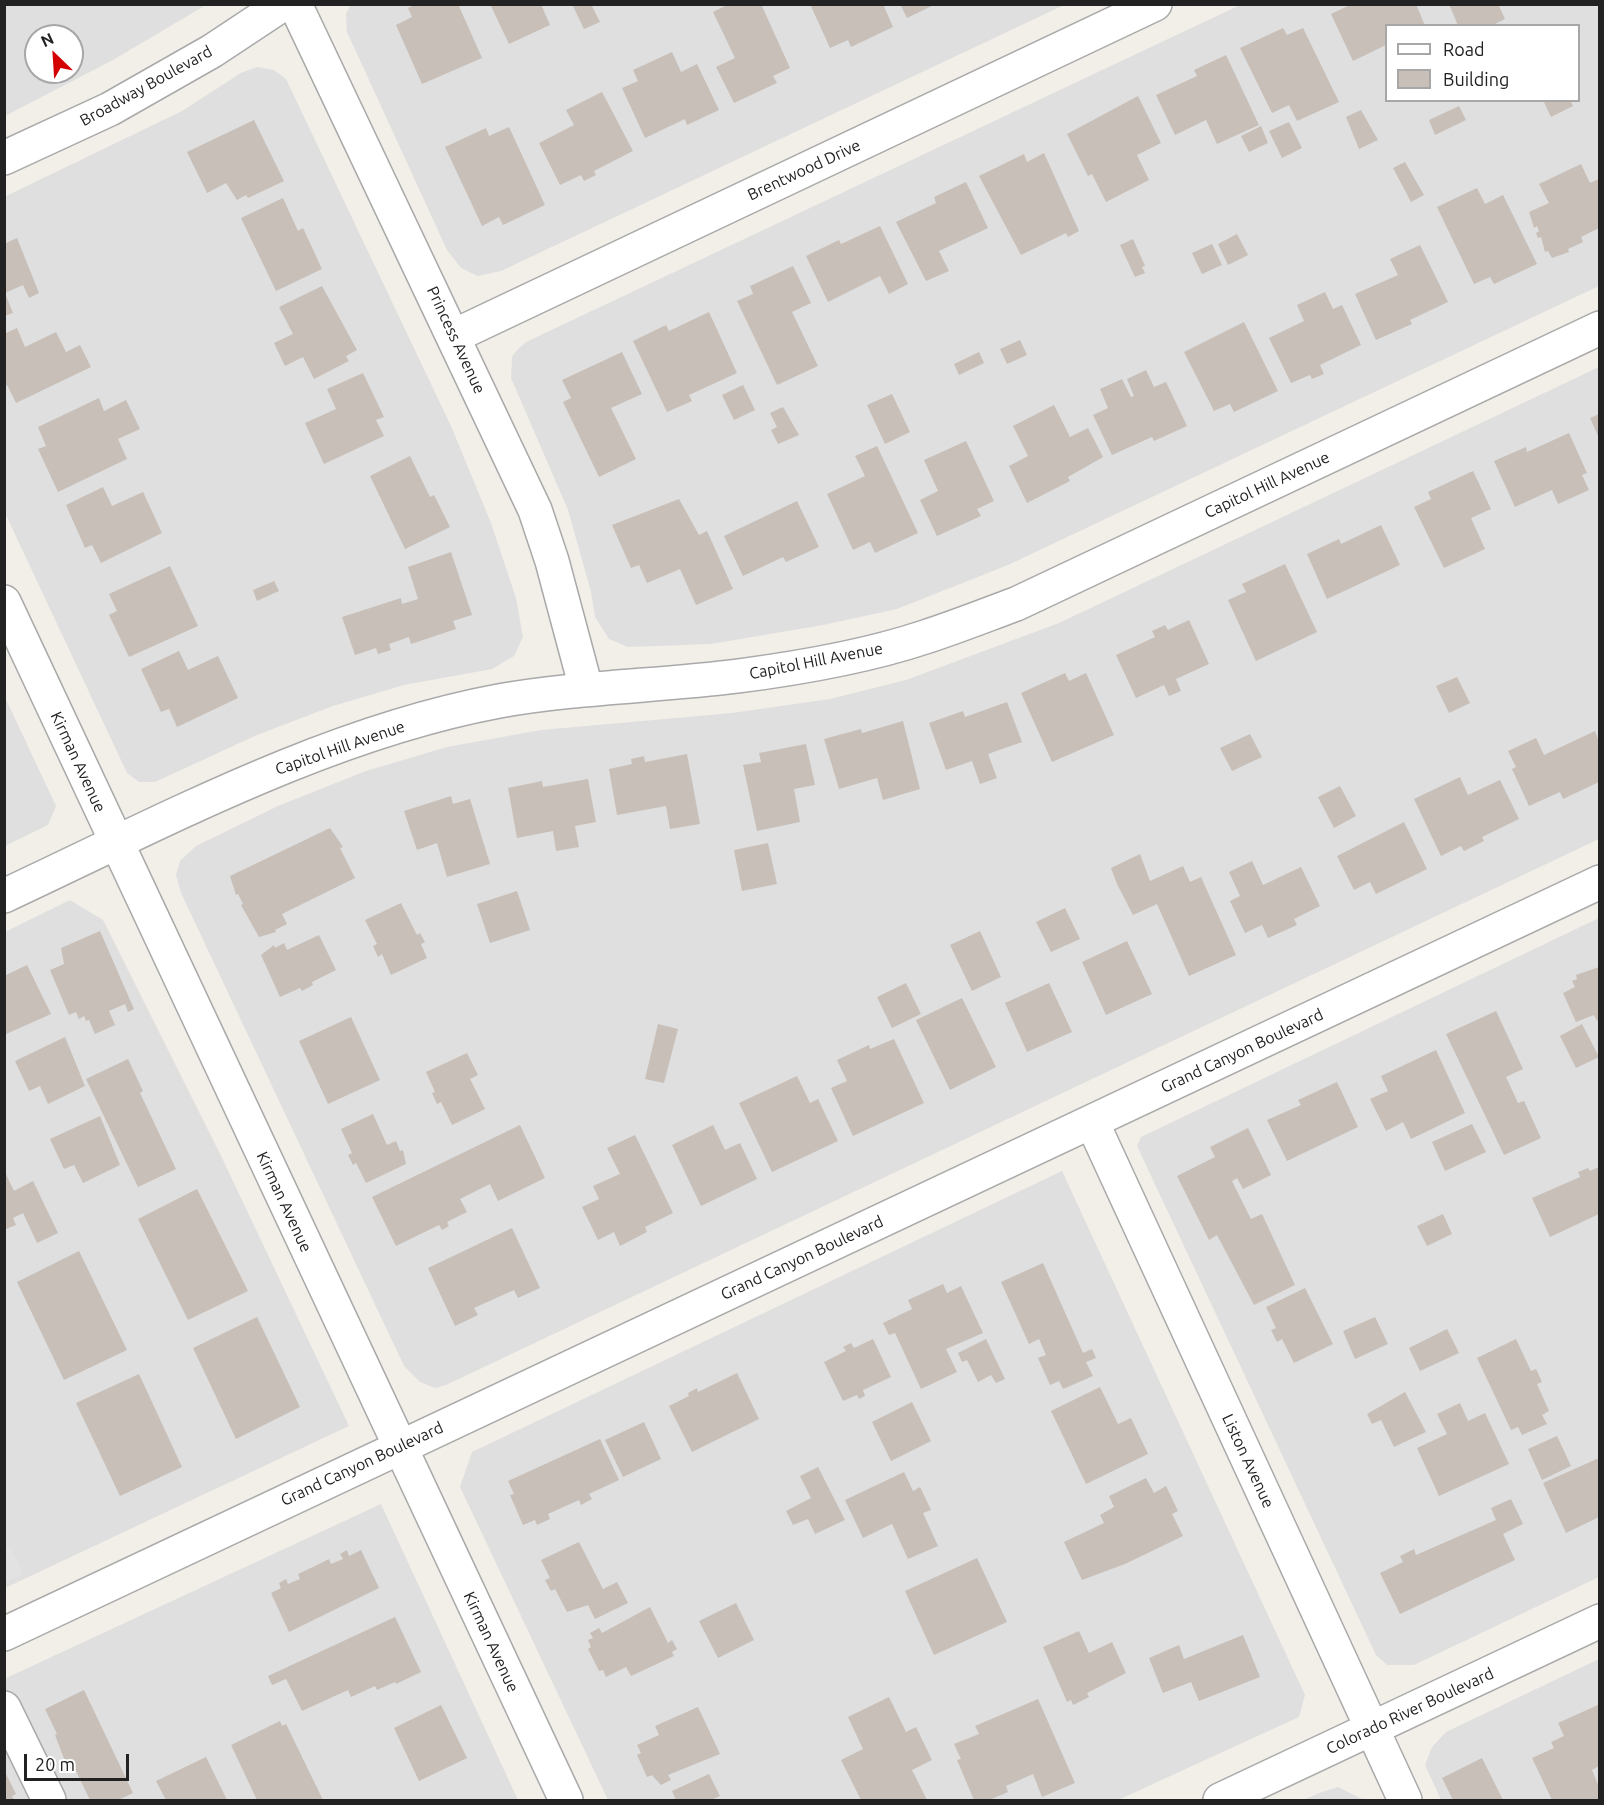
<!DOCTYPE html>
<html>
<head>
<meta charset="utf-8">
<style>
	body { margin:0 }
	#map { position:relative; width:1604px; height:1805px; overflow:hidden; background:#f2efe9; font-family:Ubuntu,sans-serif }
	canvas { display:block }
	.frame { position:absolute; inset:0; border:6px solid #222; pointer-events:none }
	.legend { position:absolute; left:1385px; top:24px; width:195px; height:78px; box-sizing:border-box; background:#fff; border:2px solid #a7a7a7; margin:0; padding:8px 10px; list-style:none; font-size:18px; color:#222 }
	.legend li { display:flex; align-items:center; gap:12px; height:30px }
	.legend b { width:30px; border:2px solid #a7a7a7 }
	.north { position:absolute; left:24px; top:24px; width:60px; height:60px; box-sizing:border-box; background:#fff; border:2px solid #a7a7a7; border-radius:50%; rotate:335deg; font-size:16px; font-weight:700; line-height:24px; text-align:center; color:#222 }
	.north::after { content:''; display:block; margin:auto; width:21px; height:27px; background:#d40000; clip-path:polygon(50% 0,100% 100%,50% 72%,0 100%) }
	.scale { position:absolute; left:24px; top:1754px; width:105px; height:27px; box-sizing:border-box; border:3px solid #222; border-top:0; padding-left:8px; font-size:18px; line-height:21px; white-space:nowrap; color:#222; -webkit-text-stroke:4px #fff; paint-order:stroke }
</style>
</head>
<body>
<div id="map">
<canvas width="1604" height="1805"></canvas>
<div class="frame"></div>
<ul class="legend">
<li><b style="height:8px;background:#fff"></b>Road</li>
<li><b style="height:16px;background:#c7bfb8"></b>Building</li>
</ul>
<div class="north">N</div>
<div class="scale">20 m</div>
</div>
<script>
const context = document.querySelector('canvas').getContext('2d');
context.lineJoin = 'round';
function fillPath(path, color) { context.fillStyle = color; context.fill(path, 'evenodd'); }
function stroke(path, color, width, dash) { context.strokeStyle = color; context.lineWidth = width; context.lineCap = dash ? 'butt' : 'round'; context.setLineDash(dash || []); context.stroke(path); }
function write(font, color, halo, rows, align = 'center') {
  context.font = font + ' Ubuntu,sans-serif'; context.lineWidth = 5; context.setLineDash([]); context.textBaseline = 'middle'; context.strokeStyle = halo; context.fillStyle = color; for (const [text, x, y, turn = 0] of rows) {
    context.save(); context.translate(x, y); context.rotate((+turn || 0) * Math.PI / 180); context.textAlign = isNaN(turn) ? turn : align; if (halo) context.strokeText(text, 0, 0); context.fillText(text, 0, 0); context.restore();
  }
}
const residential = new Path2D(`
	M351,4L1064,5L501,271L478,276L461,268L447,250L347,32L346,14Z
	M4,5L5,4L206,5L113,60L5,116ZM36,36H72V72H36Z
	M1240,5H1599V286L1008,565L897,609L823,625L711,644L628,647L609,639L595,617L591,592L568,510L511,378L512,357L517,350L526,342ZM1386,26H1578V100H1386Z
	M257,67L274,70L286,79L451,426L491,523L516,598L523,637L514,656L492,669L404,685L333,706L257,735L155,782H139L127,773L5,513L4,197L182,111L241,73Z
	M1599,367V839L446,1385L435,1388L420,1382L404,1366L181,893L176,875L180,861L196,846L278,806L366,771L447,747L541,730L732,713L830,699L906,680L1059,623Z
	M4,695L56,806L48,825L5,846Z
	M70,900L103,920L223,1160L349,1426L5,1588V932Z
	M1599,918V1577L1414,1665H1387L1376,1655L1137,1146L1141,1137Z
	M1062,1171L1305,1695L1299,1717L1118,1800H608L460,1487L472,1452Z
	M381,1504L518,1800H5L4,1679Z
	M1599,1659V1800H1441L1425,1765L1432,1747L1446,1732Z
	M1338,1787L1364,1800H1303L1322,1792Z`);
const parking = new Path2D(`
	M10,1546L23,1574L5,1582V1549Z`);
const building = new Path2D(`
	M417,4H458L482,58L422,84L396,25L412,17L408,8Z
	M490,4H541L550,25L509,44Z
	M572,4H591L600,22L584,29Z
	M729,4H761L790,68L773,76L777,83L734,103L716,67L735,58L713,12Z
	M810,4H883L893,27L851,47L848,40L830,48Z
	M900,4H936L907,18Z
	M1352,4H1416L1425,26H1386V45L1353,61L1331,14Z
	M1449,4H1498L1505,19L1491,26H1458Z
	M1283,28L1287,35L1303,28L1339,102L1297,121L1289,105L1272,113L1240,48Z
	M672,52L681,72L697,64L719,110L687,125L685,119L645,138L622,88L638,81L633,70Z
	M1226,55L1259,125L1217,144L1206,120L1175,135L1156,95L1197,76L1194,70Z
	M602,92L633,151L594,171L596,175L584,181L581,175L560,185L539,143L574,125L566,110Z
	M1138,96L1161,143L1137,155L1149,180L1106,202L1092,174L1088,176L1067,134Z
	M1543,100H1570L1573,106L1551,117Z
	M1459,106L1466,120L1435,135L1429,120Z
	M1361,110L1378,140L1359,149L1346,117Z
	M254,120L284,181L248,198L246,195L237,200L226,183L207,193L187,152Z
	M1289,122L1302,148L1282,158L1269,131Z
	M1261,126L1268,143L1249,152L1241,136Z
	M509,127L545,205L503,225L499,217L482,226L445,147L486,128L489,136Z
	M1044,153L1079,231L1068,237L1066,233L1021,255L979,176L1024,154L1027,162Z
	M1405,162L1424,195L1411,202L1393,168Z
	M1581,164L1590,183L1599,179V228L1581,237L1583,242L1568,249L1569,252L1552,258L1548,251L1545,252L1541,237L1538,238L1536,233L1539,231L1537,226L1534,228L1529,212L1549,203L1539,184Z
	M966,182L988,228L939,251L949,271L926,281L896,222L936,203L934,197Z
	M1477,188L1485,204L1503,195L1537,264L1494,284L1490,277L1474,284L1437,207Z
	M283,198L298,231L303,228L322,269L276,291L241,218Z
	M880,226L908,284L889,294L880,276L828,302L806,256L839,240L841,244Z
	M1237,234L1248,255L1228,265L1218,244Z
	M17,238L39,293L29,298L23,285L5,293L13,313L4,316V244Z
	M1133,239L1145,266L1142,267L1145,273L1135,277L1120,245Z
	M1212,244L1222,265L1202,274L1192,253Z
	M1420,245L1448,302L1410,320L1412,324L1376,340L1355,294L1398,275L1390,259Z
	M793,266L811,303L792,312L818,366L777,385L737,301L753,294L750,286Z
	M322,286L357,350L346,356L349,361L314,379L303,357L285,366L274,343L293,334L279,307Z
	M1325,292L1333,309L1342,305L1361,345L1320,365L1324,374L1312,379L1310,375L1291,383L1269,338L1304,321L1297,305Z
	M709,312L737,373L689,395L692,401L667,412L633,341L666,325L669,331Z
	M1244,322L1278,391L1234,412L1230,404L1214,411L1184,352Z
	M17,328L25,347L56,332L66,352L80,345L91,367L16,403L7,385L4,386V334Z
	M1020,340L1027,355L1007,364L1000,349Z
	M622,352L642,394L611,408L636,459L599,477L563,402L571,398L562,380Z
	M979,352L984,363L959,375L954,364Z
	M1146,370L1154,387L1166,382L1187,426L1154,441L1152,437L1112,455L1093,415L1108,408L1100,389L1122,379L1131,397L1134,396L1127,379Z
	M363,373L384,417L376,420L384,436L324,464L305,423L336,409L327,389Z
	M743,385L755,410L734,420L722,395Z
	M892,394L910,432L885,444L867,405Z
	M99,398L104,411L126,400L140,429L118,439L127,459L58,492L38,449L46,446L38,427Z
	M1054,405L1070,437L1088,428L1103,457L1068,477L1070,481L1027,503L1009,466L1028,456L1013,426Z
	M783,407L799,435L778,444L771,430L777,427L770,413Z
	M1599,414V438L1590,418Z
	M1569,433L1587,473L1582,475L1589,490L1558,504L1552,490L1515,507L1494,461L1526,447L1527,452Z
	M966,441L994,501L977,509L981,516L937,536L920,500L938,491L924,460Z
	M877,446L918,533L875,553L870,542L853,550L827,494L865,476L855,456Z
	M410,456L430,497L434,495L450,527L405,549L370,476Z
	M1473,471L1491,509L1471,518L1485,549L1444,568L1414,507L1431,499L1428,492Z
	M103,487L112,506L143,492L162,533L101,563L92,545L85,548L66,505Z
	M679,499L699,535L707,531L733,589L696,605L680,569L647,583L639,565L631,568L612,525Z
	M797,501L819,547L786,562L783,557L743,576L724,536Z
	M1381,525L1400,565L1327,599L1307,554L1339,539L1341,544Z
	M451,552L472,615L453,621L456,629L411,644L409,637L389,644L391,650L378,654L376,648L355,655L342,617L401,598L402,604L418,599L408,567Z
	M1285,564L1317,632L1256,661L1228,600L1246,592L1242,584Z
	M170,566L198,626L129,657L109,615L117,611L109,594Z
	M274,581L279,591L257,601L253,590Z
	M1189,620L1209,664L1176,679L1181,691L1169,696L1164,685L1136,698L1116,655L1155,637L1152,631L1165,625L1168,630Z
	M179,651L188,670L218,656L238,698L177,727L169,709L161,712L141,669Z
	M1065,673L1069,681L1086,673L1114,735L1052,762L1021,693Z
	M1457,677L1470,703L1449,713L1436,686Z
	M1007,702L1022,742L988,754L997,778L980,784L972,761L946,770L929,723L963,711L965,717Z
	M903,721L920,789L883,800L877,778L839,789L824,739L861,729L862,733Z
	M1595,731L1599,742V782L1563,799L1560,792L1529,806L1512,769L1516,767L1508,751L1536,738L1544,755Z
	M1250,734L1262,757L1232,771L1220,748Z
	M806,744L815,785L794,789L800,822L757,831L743,765L761,762L759,753Z
	M687,754L700,824L670,829L666,806L617,815L609,769L632,764L631,759L644,756L645,762Z
	M1460,777L1468,795L1500,780L1519,819L1482,837L1484,841L1464,851L1461,846L1441,856L1414,799Z
	M588,779L596,822L575,826L579,847L556,851L553,831L517,838L508,788L542,781L543,787Z
	M1340,786L1356,816L1334,828L1318,797Z
	M451,796L453,804L470,799L490,864L447,877L437,843L417,850L404,811Z
	M1404,822L1427,869L1376,894L1370,882L1354,890L1337,856Z
	M330,828L343,847L340,848L355,878L282,914L287,924L275,930L276,932L259,937L241,905L243,904L238,894L236,895L230,876Z
	M768,843L777,884L742,891L734,850Z
	M1140,854L1150,881L1183,866L1190,882L1201,877L1236,955L1189,976L1157,904L1133,915L1117,884L1111,868Z
	M1252,861L1263,885L1301,867L1320,906L1294,919L1297,925L1268,938L1262,925L1245,933L1230,901L1240,896L1229,872Z
	M517,891L530,930L490,943L477,904Z
	M401,903L417,935L420,933L425,942L421,944L427,958L391,975L382,954L378,957L373,946L377,944L365,920Z
	M1065,908L1080,939L1051,952L1036,922Z
	M100,931L134,1009L128,1012L125,1004L109,1011L115,1025L95,1034L89,1020L86,1021L84,1016L79,1019L76,1012L69,1015L50,970L64,964L61,948Z
	M980,931L1001,977L972,991L950,945Z
	M319,935L336,970L312,982L313,985L302,991L300,988L280,997L261,955L274,945L275,948L284,943L287,950Z
	M1127,941L1152,994L1106,1015L1082,962Z
	M27,965L51,1014L4,1035V976Z
	M1599,967V1020L1597,1021L1594,1015L1576,1022L1563,993L1575,987L1572,981L1577,979L1576,975Z
	M906,983L921,1014L892,1028L877,997Z
	M1049,983L1072,1032L1027,1052L1005,1003Z
	M962,998L996,1067L950,1090L916,1020Z
	M1496,1011L1523,1069L1506,1077L1518,1103L1524,1101L1541,1138L1504,1155L1446,1034Z
	M351,1017L380,1080L328,1104L299,1041Z
	M658,1024L678,1029L664,1083L645,1079Z
	M1582,1024L1599,1057L1576,1068L1560,1036Z
	M65,1037L85,1086L48,1104L40,1086L29,1091L15,1061Z
	M894,1039L924,1103L853,1136L831,1088L847,1081L837,1060L869,1045L870,1049Z
	M1436,1050L1465,1113L1411,1139L1403,1122L1386,1131L1370,1099L1388,1091L1381,1076Z
	M467,1053L478,1075L470,1079L485,1109L452,1125L441,1102L437,1104L432,1093L435,1092L426,1072Z
	M128,1059L143,1091L140,1093L176,1169L138,1187L86,1079Z
	M797,1076L810,1103L818,1099L838,1141L772,1172L739,1103Z
	M1337,1082L1358,1127L1287,1161L1267,1120L1301,1105L1298,1100Z
	M373,1114L387,1145L396,1141L400,1151L403,1150L406,1164L366,1183L356,1163L353,1165L348,1155L352,1153L341,1129Z
	M100,1116L120,1165L83,1183L74,1165L64,1169L50,1139Z
	M1472,1124L1486,1152L1445,1171L1432,1142Z
	M520,1125L545,1178L498,1201L490,1184L460,1199L467,1212L447,1222L449,1226L442,1230L439,1225L396,1246L372,1197Z
	M713,1125L725,1150L740,1143L757,1179L701,1206L672,1145Z
	M1248,1128L1271,1175L1243,1189L1237,1178L1232,1181L1251,1219L1262,1214L1295,1285L1254,1305L1217,1235L1209,1240L1177,1176L1215,1157L1210,1147Z
	M635,1135L673,1213L645,1227L647,1232L620,1246L614,1232L598,1240L582,1207L599,1199L593,1186L620,1174L607,1148Z
	M1599,1167V1214L1550,1237L1532,1198L1580,1177L1578,1172L1588,1168L1590,1171Z
	M4,1170L14,1191L33,1181L58,1233L37,1243L23,1213L13,1218L16,1225L6,1229Z
	M197,1189L248,1291L188,1320L138,1219Z
	M1443,1214L1452,1234L1427,1246L1417,1226Z
	M512,1228L540,1288L518,1298L514,1290L474,1308L478,1315L455,1326L428,1268Z
	M79,1251L127,1350L64,1380L17,1282Z
	M1043,1263L1083,1353L1092,1349L1096,1358L1086,1362L1093,1376L1063,1389L1059,1381L1050,1385L1038,1358L1046,1355L1039,1339L1029,1344L1001,1282Z
	M943,1284L947,1293L961,1286L983,1333L946,1349L957,1372L921,1389L895,1333L889,1335L883,1323L912,1309L908,1300Z
	M1305,1288L1333,1344L1294,1363L1282,1339L1277,1342L1271,1330L1276,1328L1266,1307Z
	M257,1317L300,1407L236,1439L193,1348Z
	M1375,1317L1388,1344L1355,1359L1343,1331Z
	M1447,1329L1459,1353L1420,1371L1409,1348Z
	M873,1339L891,1377L863,1390L865,1396L859,1399L857,1395L843,1401L824,1362L846,1351L843,1347L851,1343L854,1348Z
	M986,1339L1005,1379L996,1383L991,1375L978,1382L967,1360L962,1362L958,1353Z
	M1516,1339L1531,1371L1536,1369L1542,1382L1537,1384L1549,1411L1542,1415L1547,1424L1522,1435L1518,1427L1511,1430L1477,1358Z
	M737,1373L759,1419L692,1452L669,1406L689,1396L688,1393L697,1388L698,1392Z
	M139,1374L182,1467L120,1496L76,1403Z
	M1100,1387L1118,1424L1131,1418L1148,1454L1086,1484L1051,1411Z
	M1405,1392L1426,1432L1394,1447L1381,1420L1372,1424L1367,1414Z
	M912,1402L931,1441L891,1461L872,1422Z
	M1460,1403L1468,1421L1485,1413L1509,1464L1439,1496L1417,1448L1447,1434L1437,1414Z
	M644,1422L661,1459L623,1477L605,1440Z
	M1557,1436L1571,1466L1542,1480L1528,1449Z
	M600,1439L619,1480L589,1494L592,1499L581,1505L579,1500L548,1514L550,1519L537,1525L535,1520L523,1525L510,1495L514,1494L508,1481Z
	M1599,1458V1517L1566,1533L1543,1483Z
	M818,1467L845,1520L815,1534L808,1519L793,1525L786,1511L811,1498L800,1476Z
	M904,1472L913,1491L920,1487L931,1510L923,1513L938,1546L908,1559L892,1524L863,1538L845,1500Z
	M1146,1478L1154,1493L1166,1486L1178,1511L1172,1514L1183,1536L1125,1564L1082,1580L1064,1542L1104,1523L1100,1515L1114,1507L1109,1496Z
	M1511,1499L1523,1524L1503,1534L1515,1560L1400,1614L1380,1573L1403,1562L1400,1556L1414,1549L1416,1555L1496,1520L1491,1508Z
	M579,1542L603,1589L617,1582L628,1603L595,1619L588,1605L567,1612L555,1589L551,1591L545,1580L550,1578L541,1560Z
	M347,1550L349,1556L361,1550L379,1588L289,1632L271,1593L281,1588L279,1583L286,1579L288,1584L300,1579L298,1574L313,1567L329,1559L331,1564L343,1559L340,1554Z
	M977,1558L1007,1622L934,1655L905,1591Z
	M736,1603L754,1640L718,1658L699,1621Z
	M650,1607L668,1643L672,1640L677,1649L672,1652L674,1656L631,1676L626,1667L606,1677L603,1670L599,1671L588,1649L591,1647L588,1640L593,1638L590,1633L599,1628L602,1633Z
	M395,1617L421,1672L396,1684L395,1682L377,1690L375,1686L351,1697L348,1690L302,1711L286,1679L272,1685L268,1676Z
	M1079,1631L1089,1653L1112,1642L1126,1673L1087,1693L1089,1697L1073,1705L1071,1700L1067,1702L1043,1647Z
	M1243,1635L1260,1677L1199,1701L1191,1682L1163,1693L1149,1658L1179,1645L1184,1659Z
	M84,1690L133,1793L118,1800H90L74,1767L68,1769L55,1735L57,1734L45,1709Z
	M889,1697L906,1732L916,1727L932,1760L912,1770L927,1800H861L841,1760L863,1749L848,1717Z
	M1038,1699L1075,1783L1042,1797L1033,1774L1006,1786L1008,1792L989,1800H974L957,1760L961,1759L954,1744L979,1734L975,1726Z
	M441,1705L467,1758L419,1781L394,1728Z
	M1598,1705L1599,1766L1592,1770L1599,1787V1800H1552L1532,1758L1554,1748L1551,1742L1564,1736L1558,1723Z
	M698,1707L720,1754L668,1775L671,1780L661,1785L652,1775L647,1777L637,1755L641,1753L637,1745L659,1735L655,1726Z
	M280,1721L282,1726L286,1724L323,1800H257L231,1745Z
	M206,1757L227,1800H166L156,1781Z
	M1482,1758L1503,1800H1453L1442,1778Z
	M4,1770L16,1794L12,1796L14,1800H4Z
	M709,1774L720,1796L711,1800H676L672,1791Z`);
const minor = new Path2D(`
	M295,4L535,510L552,561L586,688
	M4,158L110,109L212,51L283,4
	M454,336L1155,4
	M4,602L566,1800
	M4,896C162,822 327,733 499,701C578,687 658,686 738,676C800,668 865,657 925,637C956,627 986,615 1016,604L1600,328
	M1092,1122L1405,1800
	M4,1634L1600,882
	M4,1708L49,1800
	M1220,1800L1600,1621`);
const streetNames = [
	["Broadway Boulevard",146,86,-29],
	["Brentwood Drive",804,170,-25],
	["Princess Avenue",456,340,65],
	["Capitol Hill Avenue",1267,485,-25],
	["Capitol Hill Avenue",816,661,-11],
	["Capitol Hill Avenue",340,748,-19],
	["Kirman Avenue",78,762,65],
	["Grand Canyon Boulevard",1242,1051,-25],
	["Kirman Avenue",284,1202,65],
	["Grand Canyon Boulevard",802,1258,-25],
	["Liston Avenue",1248,1461,65],
	["Grand Canyon Boulevard",362,1464,-25],
	["Kirman Avenue",491,1642,65],
	["Colorado River Boulevard",1410,1711,-25]
];
fillPath(residential, '#e0dfdf');
fillPath(parking, '#e2e2e2');
fillPath(building, '#c7bfb8');
stroke(minor, '#a9a9a9', 36);
stroke(minor, '#fff', 33);
write('16px', '#222', '#fff', streetNames);
</script>
</body>
</html>
